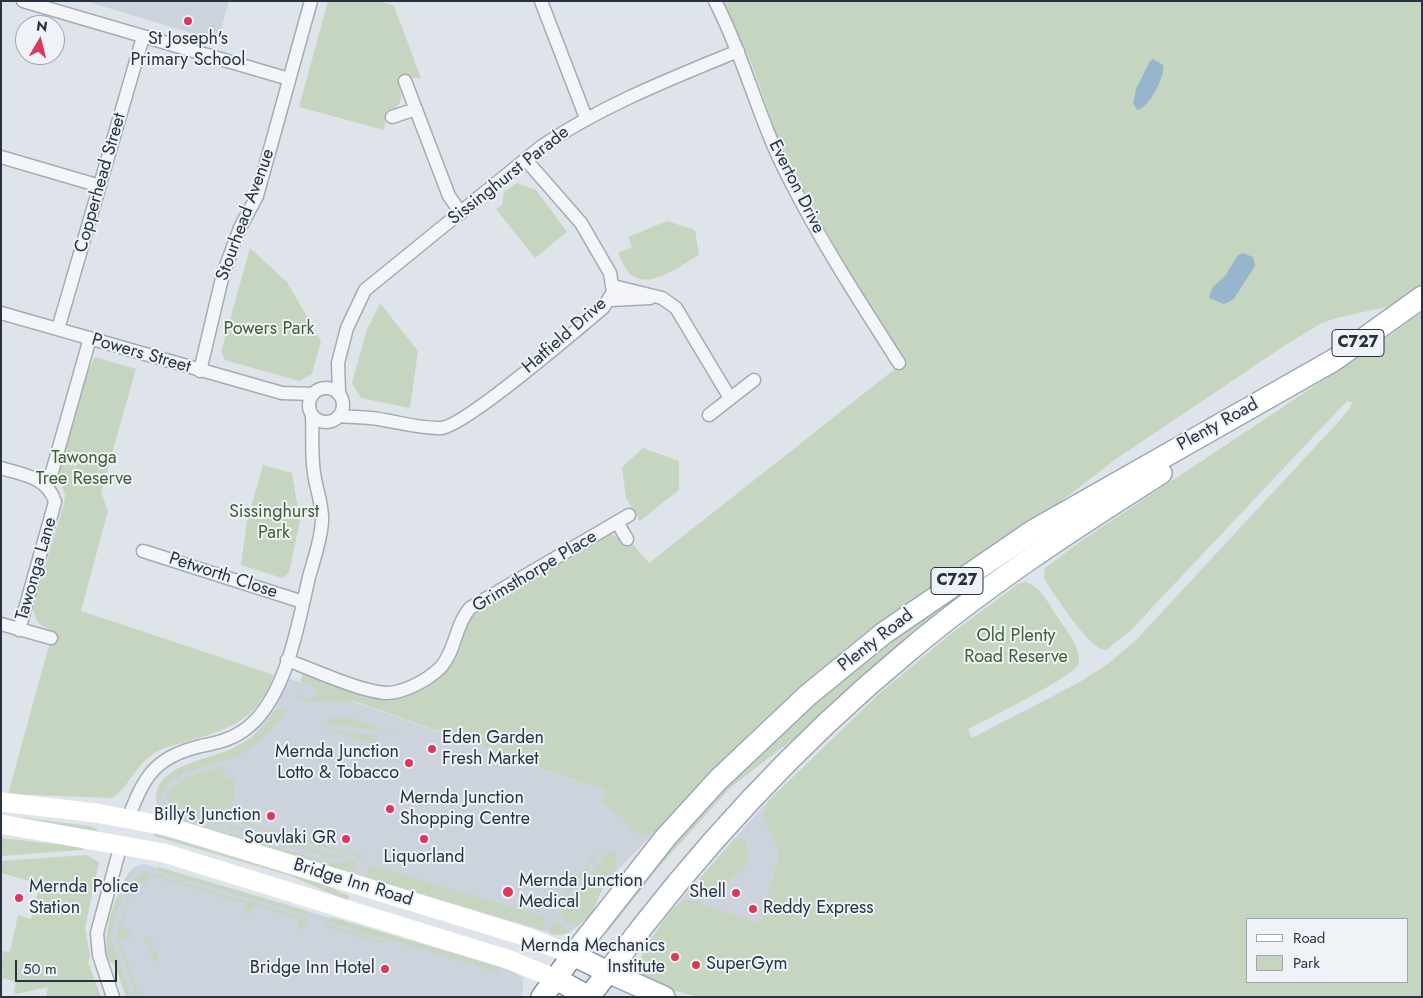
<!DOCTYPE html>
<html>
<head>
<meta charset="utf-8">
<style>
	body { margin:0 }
	#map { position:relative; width:1423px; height:998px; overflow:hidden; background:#dfe4ea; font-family:Jost,sans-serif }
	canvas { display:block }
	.frame { position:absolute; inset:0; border:2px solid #263343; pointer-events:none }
	.legend { position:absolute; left:1246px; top:918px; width:162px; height:65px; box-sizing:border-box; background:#eff3f7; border:1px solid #9fa6af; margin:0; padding:6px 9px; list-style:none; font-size:15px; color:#263343 }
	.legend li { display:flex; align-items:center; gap:10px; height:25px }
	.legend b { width:25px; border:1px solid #9fa6af }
	.north { position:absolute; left:15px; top:15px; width:50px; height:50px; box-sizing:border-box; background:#eff3f7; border:1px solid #9fa6af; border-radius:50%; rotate:8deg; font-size:14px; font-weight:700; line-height:20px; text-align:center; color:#263343 }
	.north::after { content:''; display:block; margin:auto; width:18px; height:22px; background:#db385b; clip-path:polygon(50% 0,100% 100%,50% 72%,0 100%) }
	.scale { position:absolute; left:15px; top:960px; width:102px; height:22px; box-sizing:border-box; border:2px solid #263343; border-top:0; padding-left:6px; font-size:15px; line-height:18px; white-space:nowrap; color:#263343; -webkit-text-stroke:4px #eff3f7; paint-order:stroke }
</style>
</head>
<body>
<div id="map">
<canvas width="1423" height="998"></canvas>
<div class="frame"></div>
<ul class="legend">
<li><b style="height:6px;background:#fff"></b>Road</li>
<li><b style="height:14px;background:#c6d5c0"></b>Park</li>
</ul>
<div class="north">N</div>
<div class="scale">50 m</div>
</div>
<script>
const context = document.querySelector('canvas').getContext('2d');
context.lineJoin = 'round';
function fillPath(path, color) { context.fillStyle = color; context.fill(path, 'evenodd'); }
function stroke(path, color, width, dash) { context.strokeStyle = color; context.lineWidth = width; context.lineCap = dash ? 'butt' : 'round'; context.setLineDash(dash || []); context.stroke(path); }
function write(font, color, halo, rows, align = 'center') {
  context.font = font + ' Jost,sans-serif'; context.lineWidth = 4; context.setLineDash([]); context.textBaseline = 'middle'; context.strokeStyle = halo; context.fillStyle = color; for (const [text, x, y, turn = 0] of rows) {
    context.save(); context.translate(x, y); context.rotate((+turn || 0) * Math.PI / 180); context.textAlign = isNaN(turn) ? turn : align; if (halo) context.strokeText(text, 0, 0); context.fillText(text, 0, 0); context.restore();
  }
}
const built = new Path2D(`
	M85,1H229L218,41Z
	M290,679L613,794L642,835L654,833L607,881L587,918L570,932L557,935L164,816L157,805L156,797L162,780L177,769L224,753L252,737L275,710Z
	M768,801L765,806L781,848L760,923L682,901L678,903Z
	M143,864L501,967L516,973L523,978V992L520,997H126L115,965L108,960L106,941L117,896L126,877L134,867Z`);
const green = new Path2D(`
	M328,1H380L394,6L421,78H412L398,83C404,98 402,106 387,113L384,130L299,107Z
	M723,1H1422V286L1390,306L1337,318L1322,323L1287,344L1116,459L1039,518L900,609L833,660L767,717L716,767L659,829C639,844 633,829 621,817C615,812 608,807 602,802L605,791L354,701L308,702L297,698V695L313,700L317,689L300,682L303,674C347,687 380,714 424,688C434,682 444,676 450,666C461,650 461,626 475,614L611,534L617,537L623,546L631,542L649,563L905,361L849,271L804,192L776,133L752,65Z
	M517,183L536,190L567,232L535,258L496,209L502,205L504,192Z
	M667,221L695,230L699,255C681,265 649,291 630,274C625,269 621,259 618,253L632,247L628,237Z
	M250,248L287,282L321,341L312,374L299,381L225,360L221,352Z
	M380,303L418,351L410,408L361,398L352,383L366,332Z
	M1422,312V997H699C661,987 618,982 654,934C662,924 671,908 682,901L690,900L760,923L779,854L763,814L768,801L880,693L948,636L1018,584L1025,582C1039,584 1051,607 1058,618C1066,629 1081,648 1079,663C1076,676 985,720 968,729L972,738L1078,683L1108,664L1137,639L1341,419L1350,408L1352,402L1347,401L1130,631L1106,650C1090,651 1053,593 1044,578L1045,568L1081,541L1381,342ZM1247,919H1407V982H1247Z
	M95,357L136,369L101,492L108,511L81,611L274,675C258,719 231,729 188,741C176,745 163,747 153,754C133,768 128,789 112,798L8,794L53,631C41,626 35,623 33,608L64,504L65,495L58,473L88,371Z
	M643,448L679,461V490L640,521L626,498L622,467Z
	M263,465L292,473L300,521L289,573L282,578L241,565L247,521Z
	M995,565L998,569L926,623L801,733L731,787L658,868L606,934L601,931L689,822L844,673Z
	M276,708L287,709C276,726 261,742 244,753C224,765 161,769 162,799L156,796C159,762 218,759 242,744C256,736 268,722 276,708Z
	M342,717L352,718L398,736L378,730L324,724L328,719Z
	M323,729L379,736L376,745Z
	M223,766L225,777L236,781L229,819L220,825L192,816L168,802L167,792L187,777Z
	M173,812L190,822L335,864L349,860L357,862L352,873L171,819Z
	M1,815L90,826L98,830L97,832L1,818Z
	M244,821L363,856V859L243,824Z
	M229,824L344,857L333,858L227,827Z
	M154,833L302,875L349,896L348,901L291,876L157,837L154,836Z
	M1,838L84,847L83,850L1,856Z
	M740,838L745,840L749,856L745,868L715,892H704L699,882L702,876L734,839Z
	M614,849L616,850V868L602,889L592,913L578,926L572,925L559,915L606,854Z
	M598,850L600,852L554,912L551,910Z
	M86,855L99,862L85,928L90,955L88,962L101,997H46L48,987L16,994L14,992L16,982L3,978L1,983L3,971L1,970L3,951L10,952L18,915L31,919L40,884L1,873V861Z
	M369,865L546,917L542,930L367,878Z
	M158,867L305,910L309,916L157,871Z
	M131,871L134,872L125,885L110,936L131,997H126L115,965L108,960C101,937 116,889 131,871Z
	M145,871L308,919L303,930L297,929L299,919L253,906L250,914H246L244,911L246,904L149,875L146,885L134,881L121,927L130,930L129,937L120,940L140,997H137L116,937L133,879Z
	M331,917L500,967L499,972L325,921Z
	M553,919L570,932L561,935L550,934Z
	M324,924L385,941L384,944L324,926Z
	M144,937L153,939L150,950L160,953L155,965Z`);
const water = new Path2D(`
	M1153,59L1163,65C1166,75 1148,110 1137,110L1133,103L1136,89L1150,61Z
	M1243,253L1253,257L1255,266L1233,300L1224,304L1209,298L1212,288L1225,276L1238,255Z`);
const minor = new Path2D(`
	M23,1L289,79
	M541,1L586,118
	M715,1C741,51 755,105 778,156C812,228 856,296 899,363
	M405,81L449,196L461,213
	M392,117L416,109
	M1,157L100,186
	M613,286L662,298L676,308L730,398
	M610,300L650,298
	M1,313L282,393L313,394
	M58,329L143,37
	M200,371L223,274L240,228L257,196L311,1
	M309 405a17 17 0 1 1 34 0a17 17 0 1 1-34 0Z
	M339,393L338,363L347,328L365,290L542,146C603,105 670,79 738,51
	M709,415L754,380
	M339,416C349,417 360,417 370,418C393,420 417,429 441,428C464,427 579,328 603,308L613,292L610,273L581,223L526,160
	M1,468C23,475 48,477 55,502L19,630
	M48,486L90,338
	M617,522L627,539
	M143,551L303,602
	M1,624L51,638
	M287,660C311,669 362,692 386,693C404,693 428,680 441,667C456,650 455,625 470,608L629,515
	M128,819C144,777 154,757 201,746C216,743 230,740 243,731C286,702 298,624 309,577C314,559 321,540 322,521C323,505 316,489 314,473C311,454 313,435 312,416
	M113,997L99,955L97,933L121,844`);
const secondary = new Path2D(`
	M1,802L96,813L166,826L527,937L573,955
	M1,824L164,853L510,960L556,979`);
const primary = new Path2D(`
	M573,955L666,837L718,780L808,695L884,633L1033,531L1334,360L1422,297
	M664,997L608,972C695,854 794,746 906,653C985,586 1074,528 1161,473`);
const trunk = new Path2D(`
	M556,979L589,997
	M542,997L573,955L608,972L589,997`);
const markers = [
	[188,21,5,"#db385b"],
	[432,749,5,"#db385b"],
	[409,763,5,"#db385b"],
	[390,809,5,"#db385b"],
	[271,816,5,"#db385b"],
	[346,839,5,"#db385b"],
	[424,839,5,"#db385b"],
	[508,892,6,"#db385b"],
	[736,893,5,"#db385b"],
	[19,898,5,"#db385b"],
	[753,909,5,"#db385b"],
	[675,957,5,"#db385b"],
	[696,965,5,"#db385b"],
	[385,969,5,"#db385b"]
];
const shields = [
	[1358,343,52],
	[957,581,52]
];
const shieldNames = [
	["C727",1358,343],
	["C727",957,581]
];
const poiNames = [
	["St Joseph's",188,40,"center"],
	["Primary School",188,61,"center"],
	["Eden Garden",442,739],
	["Fresh Market",442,760],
	["Mernda Junction",399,753,"right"],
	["Lotto & Tobacco",399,774,"right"],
	["Mernda Junction",400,799],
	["Shopping Centre",400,820],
	["Billy's Junction",261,816,"right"],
	["Souvlaki GR",336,839,"right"],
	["Liquorland",424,858,"center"],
	["Mernda Junction",519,882],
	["Medical",519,903],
	["Mernda Police",29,888],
	["Station",29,909],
	["Shell",726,893,"right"],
	["Reddy Express",763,909],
	["Mernda Mechanics",665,947,"right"],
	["Institute",665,968,"right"],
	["SuperGym",706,965],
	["Bridge Inn Hotel",375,969,"right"]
];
const streetNames = [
	["Sissinghurst Parade",509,176,-38],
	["Copperhead Street",101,183,-74],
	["Everton Drive",796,187,63],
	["Stourhead Avenue",246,215,-70],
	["Hatfield Drive",565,336,-41],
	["Powers Street",141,354,16],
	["Plenty Road",1218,425,-29],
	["Tawonga Lane",37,569,-74],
	["Grimsthorpe Place",535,572,-31],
	["Petworth Close",223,576,18],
	["Plenty Road",876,641,-38],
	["Bridge Inn Road",353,883,17]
];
const parkNames = [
	["Powers Park",269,330],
	["Tawonga",84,459],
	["Tree Reserve",84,480],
	["Sissinghurst",274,513],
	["Park",274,534],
	["Old Plenty",1016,637],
	["Road Reserve",1016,658]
];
fillPath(built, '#cdd3dc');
fillPath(green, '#c6d5c0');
fillPath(water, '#97b5cd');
stroke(minor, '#a4abb5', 15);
stroke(primary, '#9da9b7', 24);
stroke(trunk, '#8592a2', 24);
stroke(minor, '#f3f5f8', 12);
stroke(secondary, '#fff', 19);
stroke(primary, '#fff', 21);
stroke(trunk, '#fff', 21);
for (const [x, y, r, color] of markers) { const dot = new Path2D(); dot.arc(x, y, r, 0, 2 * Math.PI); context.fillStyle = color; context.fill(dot); stroke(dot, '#eff3f7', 2); }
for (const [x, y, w] of shields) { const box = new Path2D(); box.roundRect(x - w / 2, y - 13.5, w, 27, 4); context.fillStyle = '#eff3f7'; context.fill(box); stroke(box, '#263343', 1); }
write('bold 16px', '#263343', null, shieldNames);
write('18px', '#263343', '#eff3f7', poiNames, 'left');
write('18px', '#263343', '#eff3f7', streetNames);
write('18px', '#3e6032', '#eff3f7', parkNames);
</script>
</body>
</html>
